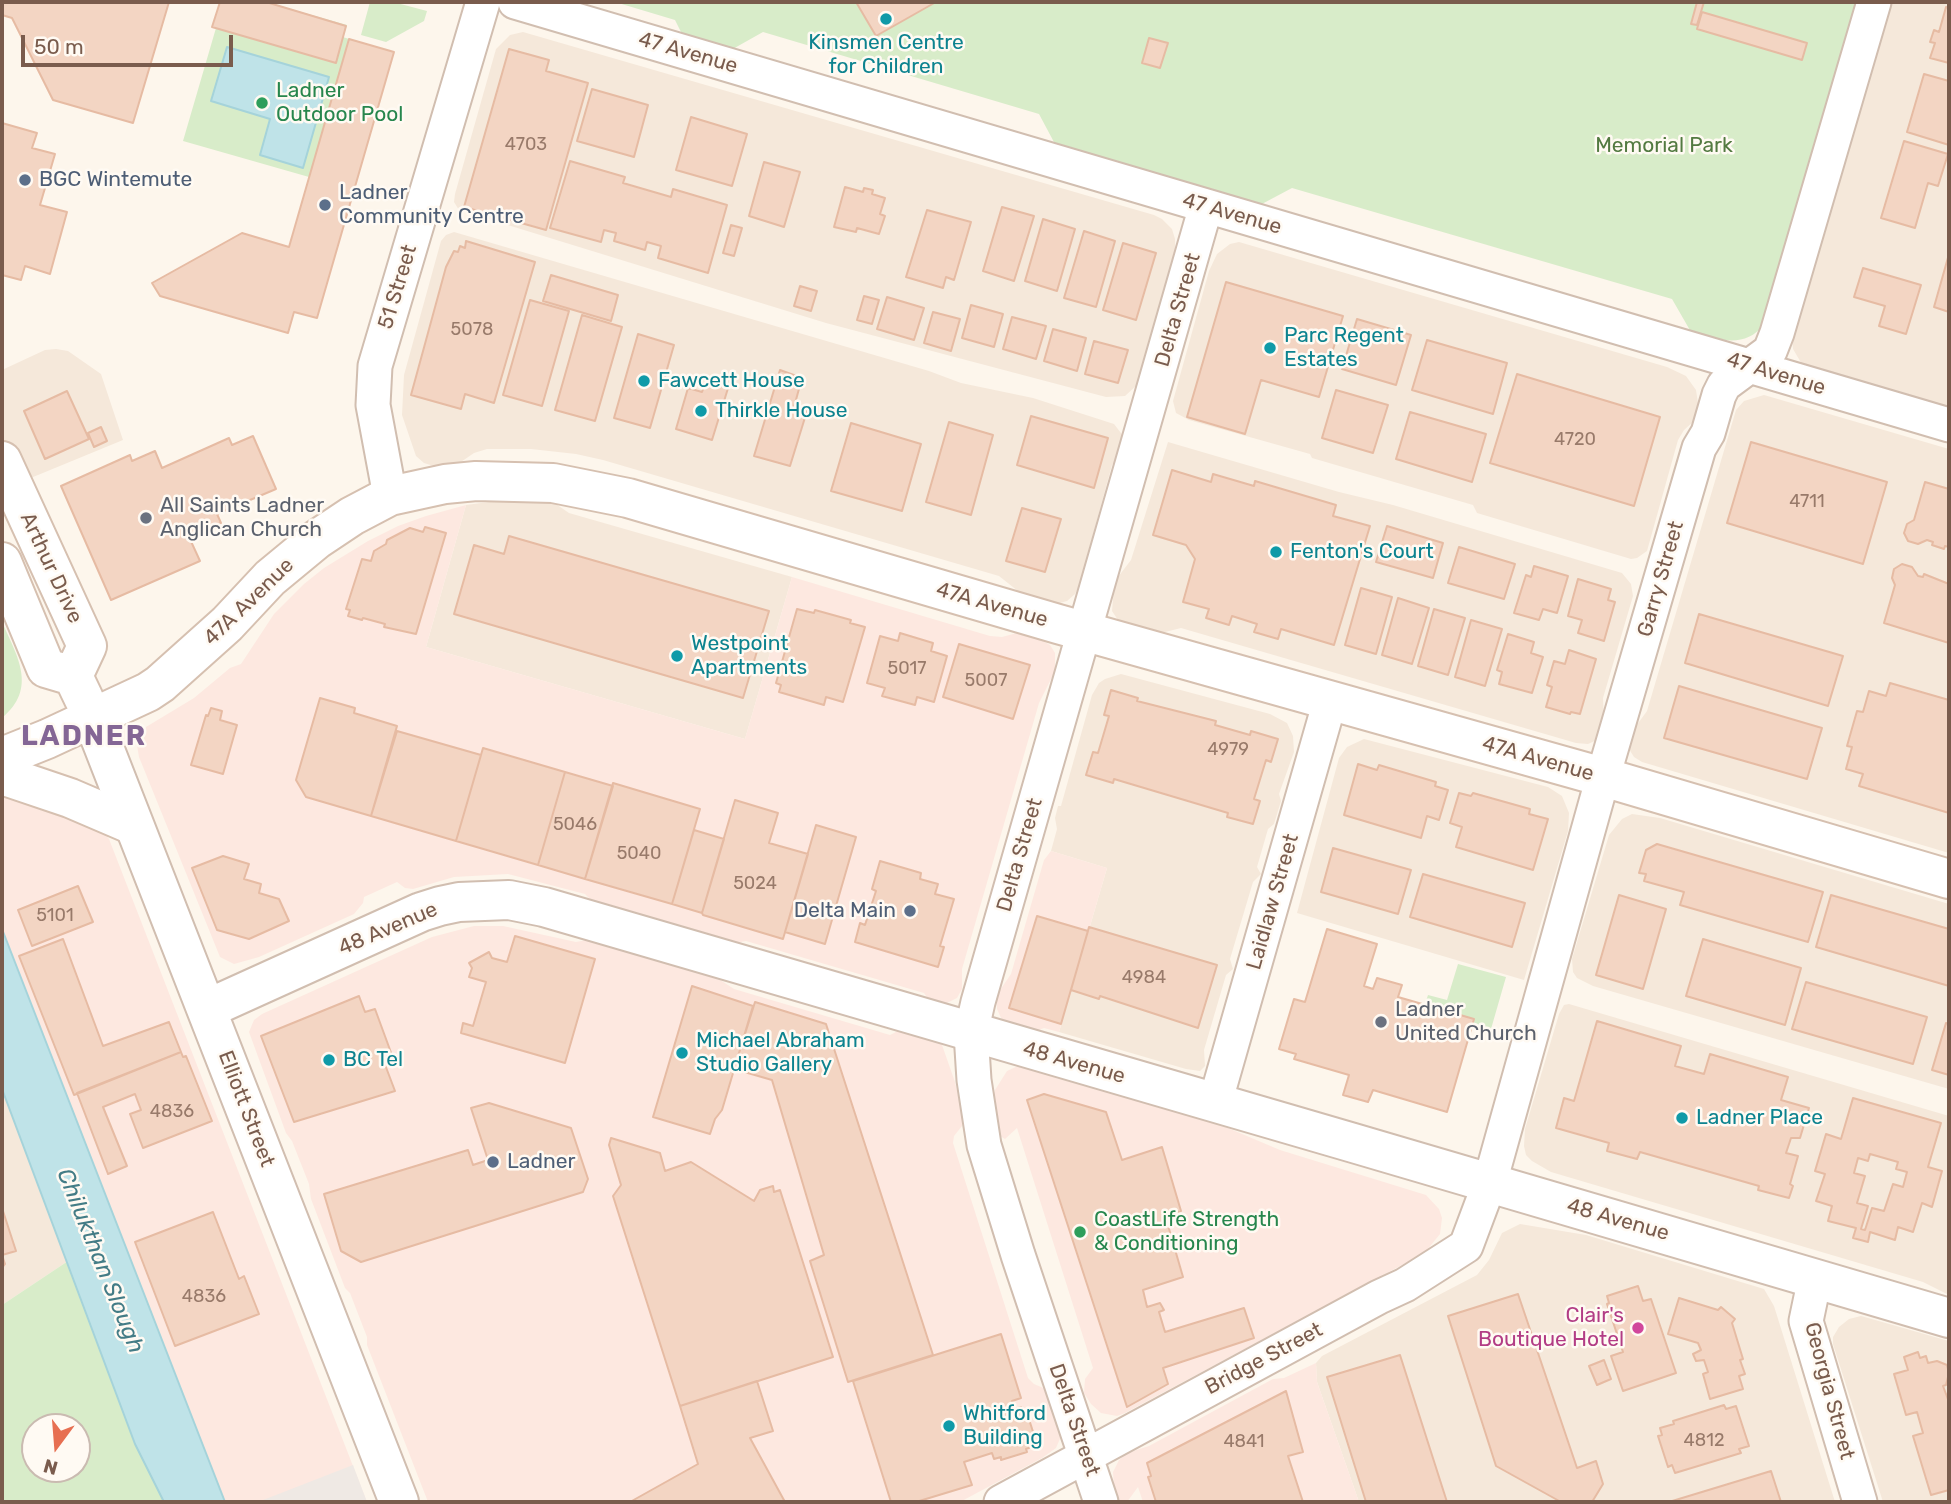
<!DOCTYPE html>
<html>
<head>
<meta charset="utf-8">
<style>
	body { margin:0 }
	#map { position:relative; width:1951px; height:1504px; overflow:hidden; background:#fdf6ec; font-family:Rubik,sans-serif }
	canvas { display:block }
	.frame { position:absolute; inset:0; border:4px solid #7a5c4d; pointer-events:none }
	.north { position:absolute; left:21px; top:1413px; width:70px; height:70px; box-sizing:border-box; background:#fffaf3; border:2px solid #cabbb1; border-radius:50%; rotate:196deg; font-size:19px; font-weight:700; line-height:28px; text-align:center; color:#7a5c4d }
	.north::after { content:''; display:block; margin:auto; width:24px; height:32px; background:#e76f51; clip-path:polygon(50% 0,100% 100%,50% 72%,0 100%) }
	.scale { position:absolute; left:21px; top:35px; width:212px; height:32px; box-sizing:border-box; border:4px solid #7a5c4d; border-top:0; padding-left:9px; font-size:21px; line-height:24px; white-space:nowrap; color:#7a5c4d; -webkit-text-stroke:5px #fffaf3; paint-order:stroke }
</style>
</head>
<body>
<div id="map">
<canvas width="1951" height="1504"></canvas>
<div class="frame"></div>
<div class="north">N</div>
<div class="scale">50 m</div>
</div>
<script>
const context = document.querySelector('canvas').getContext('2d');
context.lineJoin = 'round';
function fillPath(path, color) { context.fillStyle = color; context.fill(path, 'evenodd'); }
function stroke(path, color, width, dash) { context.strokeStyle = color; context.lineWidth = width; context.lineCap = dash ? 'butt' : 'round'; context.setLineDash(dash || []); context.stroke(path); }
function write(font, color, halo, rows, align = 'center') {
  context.font = font + ' Rubik,sans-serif'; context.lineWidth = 5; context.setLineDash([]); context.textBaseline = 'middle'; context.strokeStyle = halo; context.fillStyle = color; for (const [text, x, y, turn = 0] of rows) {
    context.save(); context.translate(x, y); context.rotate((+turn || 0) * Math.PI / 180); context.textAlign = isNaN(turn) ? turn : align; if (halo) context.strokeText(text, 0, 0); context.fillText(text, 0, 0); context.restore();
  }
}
const residential = new Path2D(`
	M1888,2H1949V411L1803,366L1793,349L1792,335Z
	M523,32L1154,215L1162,219L1172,229L1175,239V252L1137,385L1125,396L1106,397L826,323L459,210L454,202L455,194L496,49L510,35Z
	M454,232L929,371L961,383L1033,398L1114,424L1124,437L1119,457L1112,465L1079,586L1075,594L1067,601L1056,604L1023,595L999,576L603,460L576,454L531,449H487L474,453L458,464L437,467L424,463L416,456L402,415L404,375L441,241L446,235Z
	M1239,242L1667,367L1686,376L1696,390L1699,410L1694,421L1684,430L1678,440L1647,551L1637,558L1631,559L1477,513L1473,505L1312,458L1310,454L1189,420L1176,413L1173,401L1209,271L1217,254L1230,244Z
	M56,349L68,351L101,374L123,440L21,482L2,438V370L45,350Z
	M1764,395L1949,449V853L1642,762L1634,757L1629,749L1631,733L1647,711L1736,410L1744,401Z
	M1168,442L1339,492L1393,505L1622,573L1631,584L1633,596L1603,698L1604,723L1597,740L1588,744L1576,743L1181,628L1161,633L1128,626L1118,620L1112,611L1114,588L1118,577L1131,560Z
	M504,500L553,502L569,513L792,577L745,739L426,647L466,505Z
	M1121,674L1270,714L1287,723L1293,736L1294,752L1279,794L1281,801L1274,824L1268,829L1257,867L1261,874L1253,882L1230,959L1233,969L1226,975L1204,1050L1205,1066L1200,1071L1186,1069L1059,1032L1107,868L1051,851L1057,829L1055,818L1058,806H1061L1092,695L1099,683L1105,679Z
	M1364,739L1548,787L1562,796L1569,813L1568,831L1524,980L1297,913L1339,758L1347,747Z
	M1632,814L1660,818L1949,904V1089L1593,986L1577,978L1573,972L1572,959L1609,835L1622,819Z
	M1569,1004L1949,1116V1295L1923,1282L1551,1172L1532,1161L1526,1155L1524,1146L1525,1129L1559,1014L1564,1005Z
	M2,1089L68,1261L2,1305Z
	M1520,1224L1586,1235L1764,1289L1774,1306L1835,1502H1359L1317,1382L1316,1363L1322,1356L1477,1275L1489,1260L1502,1233Z
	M1861,1316L1949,1341V1502H1883L1833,1344V1337L1839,1327L1849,1319Z`);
const commercial = new Path2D(`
	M466,505L426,647L745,739L792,577L990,636L1002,637L1017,633L1038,638L1050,645L1055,653V671L1039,703L962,969V989L957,998L941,1006L929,1000L924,993L746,941L729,944L598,907L585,894L508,874L454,877L413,889L405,888L397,882L364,897L363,903L354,914L259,957L234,964L220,957L139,757L137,745L139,736L146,727L194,698L230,668L241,664L274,614L304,584L324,568L368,541L398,526L426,516Z
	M2,793L102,830L109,839L367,1502H225L2,929Z
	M1051,851L1107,868L1059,1032L1044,1028L1031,1033L1007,1025L1002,1020L997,1009L996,996L1011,974L1044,860Z
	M474,926H503L576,942L592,939L708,972L734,989L890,1035L900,1030L935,1039L942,1045L955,1082L963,1117L962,1126L954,1136L953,1143L1028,1378L1034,1384L1048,1390L1062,1434L1056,1448L1042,1458L960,1502H428L367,1345V1337L350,1293L345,1288L311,1199L309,1184L292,1141L286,1133L249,1032L254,1020L262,1014L432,937Z
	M1020,1065L1056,1078L1209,1120L1280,1150L1426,1195L1439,1209L1442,1218L1440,1234L1427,1250L1417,1257L1125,1413L1117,1416L1101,1413L1091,1404L1084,1393L1085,1379L1093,1368L1017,1128L1005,1139L1000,1136L993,1096L995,1090L1007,1071Z
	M1316,1363L1317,1382L1359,1502H1143L1138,1487L1127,1502H1120L1114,1487L1113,1472L1119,1460L1127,1453L1149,1446L1273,1379L1284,1378Z`);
const industrial = new Path2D(`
	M353,1465L367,1502H258Z`);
const green = new Path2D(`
	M220,2H266L347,25L343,37L349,39L309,177L183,141L216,28L212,27Z
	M370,2H393L427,11L424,21L386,42L361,35Z
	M615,2H1860L1764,324C1745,350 1717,339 1691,332L1672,299L1292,188L1260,205L1055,144L1039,114L763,32L731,50L683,36L675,20Z
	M2,622C17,656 38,688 2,718Z
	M1458,964L1506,977L1491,1029L1473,1024L1474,1019L1425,1004L1428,995L1447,1000Z
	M68,1261L135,1444L164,1502H2V1305ZM35,1427H77V1469H35Z`);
const water = new Path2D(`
	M227,47L329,77L303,168L260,155L270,119L211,101Z
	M2,929L225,1502H164L135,1444L2,1089Z`);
const building = new Path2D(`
	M2,2H169L133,123L53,100L12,18L2,15Z
	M220,2H266L346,26L336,63L212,27Z
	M856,2H936L876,36Z
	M1697,2H1704L1697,25L1691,24Z
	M1946,7L1949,8V63L1930,58L1935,43L1930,42L1934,30L1939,32Z
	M1702,12L1807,43L1802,60L1697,29Z
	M1149,38L1168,43L1160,68L1142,63Z
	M349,39L394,52L317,318L294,312L288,333L160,296L152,283L242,233L289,247Z
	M509,49L549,60L546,71L588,83L546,230L464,207Z
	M1924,74L1949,81V145L1907,132Z
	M592,89L648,105L634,157L577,141Z
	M691,117L747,134L732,186L676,170Z
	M2,123L37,133L32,148L55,154L40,205L67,212L50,274L25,266L21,280L2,275Z
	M1904,141L1948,154L1938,186L1928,183L1915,228L1881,218Z
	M570,161L625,177L623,183L671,197L673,189L727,205L708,273L658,258L661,246L647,242L645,250L614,241L616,233L604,230L601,242L550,228Z
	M764,162L800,172L784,227L749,216Z
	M845,187L863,192L864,188L873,190L872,194L885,198L880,214L885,216L879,234L857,228L856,232L834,227Z
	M1002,207L1034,216L1014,281L983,271Z
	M927,210L971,222L954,280L946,277L943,288L906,277Z
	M1043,219L1075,229L1057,291L1025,281Z
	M731,225L742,228L734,256L723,253Z
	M1084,231L1115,241L1096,307L1064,298Z
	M466,241L535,262L494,403L465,394L461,409L411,395L446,267L454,251L458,252L460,246L465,248Z
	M1123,243L1156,253L1136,320L1103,310Z
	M1949,254V312L1934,307Z
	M1863,268L1921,285L1906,334L1879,326L1885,306L1854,297Z
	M551,275L618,295L611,321L543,301Z
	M1226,282L1343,316L1319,397L1261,380L1245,434L1187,417Z
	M800,286L817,291L811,311L794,306Z
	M864,296L879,300L872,324L857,320Z
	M887,297L924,308L914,340L877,329Z
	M530,300L569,311L542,406L503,395Z
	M971,305L1003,314L994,347L962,338Z
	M933,312L960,319L951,351L924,343Z
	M582,315L622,327L595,421L555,410Z
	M1012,317L1046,326L1036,359L1003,349Z
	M1357,319L1411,335L1396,385L1342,369Z
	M1053,329L1086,338L1077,371L1044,361Z
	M638,334L674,345L650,428L614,418Z
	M1427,340L1507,363L1493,414L1412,390Z
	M1094,341L1128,350L1118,383L1085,374Z
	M780,370L802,378L794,407L807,411L790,466L754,456Z
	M1517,374L1660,417L1634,506L1490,463Z
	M718,382L729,385L712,440L676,429L688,388L702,392L705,384L716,388Z
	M1336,390L1388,405L1373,453L1322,438Z
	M67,391L89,439L45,459L24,411Z
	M1410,412L1486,434L1472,482L1396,459Z
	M1031,416L1108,438L1094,488L1017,465Z
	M949,422L993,435L971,515L926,502Z
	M851,423L921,444L902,511L831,491Z
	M101,427L107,441L94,447L88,433Z
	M253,436L276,489L217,514L221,523L189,537L200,561L111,600L61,486L130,455L132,461L155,451L162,468L229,438L232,445Z
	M1751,442L1887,482L1863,564L1727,523Z
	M1172,470L1211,482L1213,474L1254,486L1255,481L1336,505L1333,516L1370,526L1334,645L1281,629L1278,639L1254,632L1257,624L1232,616L1229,625L1206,618L1209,609L1183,602L1195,559L1186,545L1153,535Z
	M1925,482L1949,489V547L1945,546L1944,549L1932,545L1933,542L1927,540L1918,544L1908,541L1904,533L1907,524L1914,520Z
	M1022,508L1061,519L1045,572L1006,561Z
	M1387,526L1443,543L1433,578L1376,562Z
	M425,527L446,533L416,634L384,627L385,624L363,618L362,620L348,616L350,610L346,609L362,559L371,561L374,551L386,544L387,540L410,528L423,532Z
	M509,536L769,611L743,698L454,614L474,545L504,554Z
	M1459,547L1515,564L1504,599L1448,583Z
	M1902,564L1912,567L1918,576L1923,577L1924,574L1949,584V643L1884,623L1895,585L1892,578L1894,569Z
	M1534,566L1568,576L1557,613L1543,609L1539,620L1514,613L1526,575L1531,577Z
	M1578,579L1611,589L1608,600L1615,602L1604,641L1578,633L1582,620L1568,616Z
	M1361,588L1392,597L1376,654L1345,645Z
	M1398,598L1429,608L1412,664L1382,655Z
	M797,609L814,613L815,610L851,620L850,623L865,627L843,702L826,697L824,705L779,692L781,685L776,683Z
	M1434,609L1465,618L1448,675L1418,666Z
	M1699,614L1843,656L1828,706L1685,663Z
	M1471,620L1502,629L1485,686L1455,677Z
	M900,633L933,643L931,651L947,656L934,702L917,697L915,705L882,696L885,688L867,683L880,636L898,641Z
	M1508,634L1534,642L1531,653L1543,657L1532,693L1499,684L1502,672L1497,670Z
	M959,644L1030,665L1013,719L943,697Z
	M1569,650L1596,659L1580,714L1571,712L1570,714L1546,707L1552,687L1547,685L1554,661L1565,664Z
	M1890,683L1949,700V813L1859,786L1863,774L1846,769L1852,747L1847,746L1857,711L1863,712L1869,691L1886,696Z
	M1679,686L1822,728L1807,779L1664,738Z
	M1111,690L1138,698L1137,701L1216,721L1215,725L1250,735L1251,731L1278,739L1271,762L1266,760L1254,799L1260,801L1253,824L1227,817L1228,813L1114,779L1113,783L1086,775L1093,752L1098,753L1109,716L1104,715Z
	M320,698L355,708L354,713L397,726L371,816L306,797L296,780Z
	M211,708L222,711L220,720L237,725L223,774L191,765L206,715L208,716Z
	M397,731L481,755L456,841L371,816Z
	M483,748L565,772L538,865L456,841Z
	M1358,764L1377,770L1379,765L1436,782L1435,786L1448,790L1439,820L1427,816L1421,838L1344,815Z
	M565,772L613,786L585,879L538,865Z
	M613,783L700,809L672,904L585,879Z
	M1459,793L1471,796L1473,793L1530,809L1529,814L1548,819L1533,870L1456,847L1462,827L1450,823Z
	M735,800L778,813L769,843L808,854L783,939L703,915L702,913Z
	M816,825L856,837L825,944L785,932Z
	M694,830L724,839L702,913L672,904Z
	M1657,844L1823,892L1808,942L1680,905L1684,892L1644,881L1646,874L1639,873L1646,850Z
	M1333,848L1411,870L1398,914L1321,892Z
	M223,856L249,864L244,879L261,884L259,893L279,899L289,921L249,939L217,930L192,868Z
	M880,861L921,873L920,879L938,884L935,894L954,899L940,946L944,947L938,967L855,942L860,923L865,925L876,891L872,889Z
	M1423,874L1525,903L1512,947L1410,917Z
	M78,886L93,922L32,946L18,910Z
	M1619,895L1666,909L1643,989L1596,975Z
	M1831,895L1949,929V986L1816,947Z
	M1037,916L1088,931L1061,1024L1009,1008Z
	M1089,927L1217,965L1198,1028L1100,996L1099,999L1071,990Z
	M1327,929L1377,944L1364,986L1373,989L1377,978L1402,985L1398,997L1474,1019L1447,1112L1373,1090L1368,1102L1343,1095L1349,1075L1294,1059L1296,1054L1279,1049L1294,999L1305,1002Z
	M515,936L595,959L565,1063L461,1033L463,1023L473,1026L486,982L469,977L472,968L469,963L489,952L492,958L507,962Z
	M63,939L103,1046L169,1022L181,1052L74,1095L19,956Z
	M1703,939L1801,968L1785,1025L1686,996Z
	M1806,982L1927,1017L1913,1064L1792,1029Z
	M692,986L753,1006L722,1110L715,1119L710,1134L653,1117Z
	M359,996L365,1012L375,1009L393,1058L384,1062L395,1091L294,1122L261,1036Z
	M755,1002L826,1024L933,1355L848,1382L810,1261L824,1255L772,1080L734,1069Z
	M1597,1021L1681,1046L1675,1066L1704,1074L1710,1054L1788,1077L1781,1100L1809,1108L1800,1138H1791L1786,1153L1798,1156L1790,1184L1793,1186L1789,1198L1758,1190L1759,1186L1640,1152L1637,1159L1607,1151L1609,1143L1556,1128L1564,1098L1574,1101Z
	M1946,1023L1949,1024V1075L1932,1070Z
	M181,1052L183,1057L186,1056L212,1121L143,1148L130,1114L141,1110L135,1094L103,1107L127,1166L108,1174L77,1093Z
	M1044,1094L1106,1112L1122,1160L1162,1147L1181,1211L1165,1215L1183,1277L1143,1290L1147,1307L1160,1303L1164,1310L1159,1312L1165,1332L1244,1308L1254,1338L1163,1368L1168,1384L1127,1407L1027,1100Z
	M1853,1098L1941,1123L1928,1167L1942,1171L1932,1207L1922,1203L1913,1232L1898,1227L1895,1240L1870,1232L1868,1242L1853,1238L1856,1228L1828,1221L1832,1206L1816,1201L1825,1174L1815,1171L1826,1134L1841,1139ZM1870,1154L1898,1162L1896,1169L1907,1172L1903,1187L1893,1184L1884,1211L1872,1208L1865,1230L1861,1229L1868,1206L1857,1203L1865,1176L1854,1173L1858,1158L1868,1161Z
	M489,1103L571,1128L588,1179L583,1192L361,1262L341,1251L324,1194L468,1150L473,1165L488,1160L471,1108Z
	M611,1138L660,1153L665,1171L691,1162L754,1201L760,1190L773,1186L774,1192L780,1190L833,1357L680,1406L613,1196L621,1185L609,1145Z
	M2,1208L16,1251L2,1255L5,1264L2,1268Z
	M213,1212L239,1279L244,1276L259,1314L175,1346L135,1242Z
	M1638,1286L1643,1301L1651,1299L1676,1373L1623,1391L1611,1356L1623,1352L1607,1304L1609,1303L1607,1296Z
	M1518,1294L1577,1468L1596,1461L1603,1484L1592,1502H1561L1496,1466L1448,1316Z
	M1679,1298L1718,1310L1721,1307L1735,1319L1732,1323L1743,1359L1740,1360L1745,1374L1739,1376L1743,1389L1710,1399L1703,1374L1708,1372L1704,1360L1696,1361L1693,1354L1701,1350L1698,1343L1668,1334Z
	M1001,1334L1021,1398L1012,1401L1015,1409L1021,1407L1023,1414L1027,1413L1035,1438L1032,1440L1034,1446L1026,1449L1027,1452L1001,1460V1457L994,1459L992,1453L964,1462L972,1485L916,1502H891L853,1381Z
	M1918,1352L1920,1358L1926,1356L1928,1363L1937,1361L1947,1365L1949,1373L1946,1385L1943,1386L1949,1402V1490L1931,1495L1913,1436L1923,1433L1917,1412L1906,1415L1894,1374L1908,1370L1904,1357Z
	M1400,1355L1447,1502H1366L1327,1377Z
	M1604,1360L1611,1379L1597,1385L1589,1366Z
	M757,1381L773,1431L750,1438L785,1502H630L698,1464L680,1406Z
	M1286,1391L1303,1452L1288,1456L1303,1502H1156L1148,1477L1151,1476L1147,1463Z
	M1724,1405L1726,1409L1736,1406L1749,1446L1739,1449L1741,1453L1675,1473L1672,1465L1668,1467L1658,1436L1662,1435L1660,1428L1674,1424L1673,1421Z
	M1771,1471L1781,1502H1669Z`);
const minor = new Path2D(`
	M515,2L1949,425
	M390,496L373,405L375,366L483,2
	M1215,1103L1330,701
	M1815,1278L1806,1321L1860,1502
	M1001,1502L1379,1297L1405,1285L1466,1246L1490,1182L1603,777L1699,448L1708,433L1719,395L1724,385L1770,351L1777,333L1874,2
	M1101,1502L1018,1255L984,1145L974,1080L971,1033L978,1002L1206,206`);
const tertiary = new Path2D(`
	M92,717L399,1502
	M207,1009L421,912L440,906L459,902L509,900L544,907C1011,1047 1482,1177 1949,1318`);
const secondary = new Path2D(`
	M2,461L87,646L73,676
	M2,562L46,668L73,676L84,699
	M2,757L47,739L148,692L160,684L227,624L270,578L316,540L352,516L390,496L445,484L476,481L553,483L628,498L1058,624L1603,777L1949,879
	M2,775L70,798L133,825`);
const markers = [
	[886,19,7,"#0f9aa8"],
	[262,103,7,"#2e9e5b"],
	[25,180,7,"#5c6f8a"],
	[325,205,7,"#5c6f8a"],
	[1270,348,7,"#0f9aa8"],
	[644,381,7,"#0f9aa8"],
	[701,411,7,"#0f9aa8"],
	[146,518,7,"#6b7280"],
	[1276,552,7,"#0f9aa8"],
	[677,656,7,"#0f9aa8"],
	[910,911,7,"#5c6f8a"],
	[1381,1022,7,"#6b7280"],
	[682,1053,7,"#0f9aa8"],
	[329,1060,7,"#0f9aa8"],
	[1682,1118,7,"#0f9aa8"],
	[493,1162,7,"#5c6f8a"],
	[1080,1232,7,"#2e9e5b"],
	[1638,1328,7,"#d1479c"],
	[949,1426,7,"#0f9aa8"]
];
const numberNames = [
	["4703",526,145],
	["5078",472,330],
	["4720",1575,440],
	["4711",1807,502],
	["5017",907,669],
	["5007",986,681],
	["4979",1228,750],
	["5046",575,825],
	["5040",639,854],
	["5024",755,884],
	["5101",55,916],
	["4984",1144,978],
	["4836",172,1112],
	["4836",204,1297],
	["4812",1704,1441],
	["4841",1244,1442]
];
const cultureNames = [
	["Kinsmen Centre",886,43,"center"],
	["for Children",886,67,"center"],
	["Parc Regent",1284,336],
	["Estates",1284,360],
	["Fawcett House",658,381],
	["Thirkle House",715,411],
	["Fenton's Court",1290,552],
	["Westpoint",691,644],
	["Apartments",691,668],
	["Michael Abraham",696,1041],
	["Studio Gallery",696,1065],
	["BC Tel",343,1060],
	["Ladner Place",1696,1118],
	["Whitford",963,1414],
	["Building",963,1438]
];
const streetNames = [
	["47 Avenue",688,53,16],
	["47 Avenue",1232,214,16],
	["51 Street",398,287,-73],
	["Delta Street",1178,310,-74],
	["47 Avenue",1776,374,17],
	["Arthur Drive",51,568,65],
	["Garry Street",1661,579,-74],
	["47A Avenue",249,602,-44],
	["47A Avenue",992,605,16],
	["47A Avenue",1538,759,16],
	["Delta Street",1020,855,-74],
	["Laidlaw Street",1273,902,-74],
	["48 Avenue",388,929,-23],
	["48 Avenue",1074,1063,16],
	["Elliott Street",246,1109,69],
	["48 Avenue",1618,1220,16],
	["Bridge Street",1264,1359,-28],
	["Georgia Street",1829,1391,75],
	["Delta Street",1074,1420,71]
];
const leisureNames = [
	["Ladner",276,91],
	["Outdoor Pool",276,115],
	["CoastLife Strength",1094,1220],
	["& Conditioning",1094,1244]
];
const parkNames = [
	["Memorial Park",1664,146]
];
const serviceNames = [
	["BGC Wintemute",39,180],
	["Ladner",339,193],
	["Community Centre",339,217],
	["Delta Main",896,911,"right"],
	["Ladner",507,1162]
];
const worshipNames = [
	["All Saints Ladner",160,506],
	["Anglican Church",160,530],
	["Ladner",1395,1010],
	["United Church",1395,1034]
];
const hotelNames = [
	["Clair's",1624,1316],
	["Boutique Hotel",1624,1340]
];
const waterNames = [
	["Chilukthan Slough",100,1261,68]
];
const districtNames = [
	["LADNER",84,737]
];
fillPath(residential, '#f5e8da');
fillPath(commercial, '#fde8e0');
fillPath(industrial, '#efe9e4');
fillPath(green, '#d8ecc9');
fillPath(water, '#bfe3e8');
stroke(water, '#a5d3da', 2);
fillPath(building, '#f3d5c3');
stroke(building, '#e6bba3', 2);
stroke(minor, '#d1beb0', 37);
stroke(tertiary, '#d1beb0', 42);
stroke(secondary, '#d6c0b0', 42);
stroke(minor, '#fff', 33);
stroke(tertiary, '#fff', 38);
stroke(secondary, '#fff', 38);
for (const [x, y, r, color] of markers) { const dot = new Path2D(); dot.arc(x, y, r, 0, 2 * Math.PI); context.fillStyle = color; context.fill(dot); stroke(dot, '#fffaf3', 2.5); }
write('18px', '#987a6a', null, numberNames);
write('21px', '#0d838f', '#fffaf3', cultureNames, 'left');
write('21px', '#7a5c4d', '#fffaf3', streetNames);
write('21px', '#27864d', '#fffaf3', leisureNames, 'left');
write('21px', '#537a41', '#fffaf3', parkNames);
write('21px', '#4e5e75', '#fffaf3', serviceNames, 'left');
write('21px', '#5b616d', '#fffaf3', worshipNames, 'left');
write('21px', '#b23c85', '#fffaf3', hotelNames, 'right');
write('italic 23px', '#437c86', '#fffaf3', waterNames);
context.letterSpacing = '2px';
write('bold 28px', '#846695', '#fffaf3', districtNames);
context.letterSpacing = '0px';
</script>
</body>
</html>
